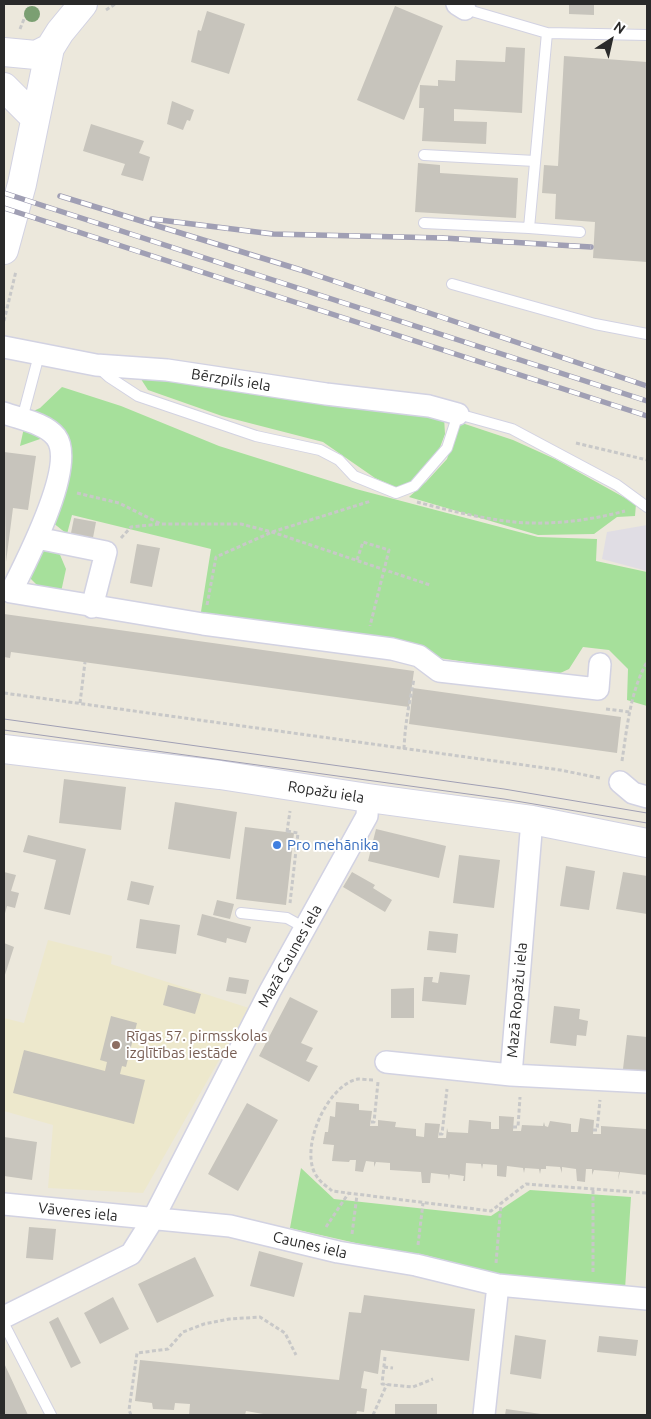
<!DOCTYPE html>
<html>
<head>
<meta charset="utf-8">
<style>
	body { margin:0 }
	#map { position:relative; width:651px; height:1419px; overflow:hidden; background:#ece8dc; font-family:Ubuntu,sans-serif }
	canvas { display:block }
	.frame { position:absolute; inset:0; border:5px solid #2a2a2a; pointer-events:none }
	.north { position:absolute; left:586px; top:15px; width:50px; height:50px; -webkit-text-stroke:4px #fff; paint-order:stroke; rotate:35deg; font-size:14px; font-weight:700; line-height:20px; text-align:center; color:#2a2a2a }
	.north::after { content:''; display:block; margin:auto; width:18px; height:22px; background:#2a2a2a; clip-path:polygon(50% 0,100% 100%,50% 72%,0 100%) }
</style>
</head>
<body>
<div id="map">
<canvas width="651" height="1419"></canvas>
<div class="frame"></div>
<div class="north">N</div>
</div>
<script>
const context = document.querySelector('canvas').getContext('2d');
context.lineJoin = 'round';
function fillPath(path, color) { context.fillStyle = color; context.fill(path, 'evenodd'); }
function stroke(path, color, width, dash) { context.strokeStyle = color; context.lineWidth = width; context.lineCap = dash ? 'butt' : 'round'; context.setLineDash(dash || []); context.stroke(path); }
function write(font, color, halo, rows, align = 'center') {
  context.font = font + ' Ubuntu,sans-serif'; context.lineWidth = 4; context.setLineDash([]); context.textBaseline = 'middle'; context.strokeStyle = halo; context.fillStyle = color; for (const [text, x, y, turn = 0] of rows) {
    context.save(); context.translate(x, y); context.rotate((+turn || 0) * Math.PI / 180); context.textAlign = isNaN(turn) ? turn : align; if (halo) context.strokeText(text, 0, 0); context.fillText(text, 0, 0); context.restore();
  }
}
const industrial = new Path2D(`
	M647,525V571L602,559L607,532Z`);
const education = new Path2D(`
	M48,940L112,956L111,964L249,1008L143,1193L48,1188L53,1125L4,1111V1018L24,1023Z`);
const green = new Path2D(`
	M139,376L312,403L424,412L444,417L445,434L439,450L414,481L398,488L375,478L323,442L222,416L148,390Z
	M62,387L121,406L219,446L356,489L538,537L597,539L596,561L647,572V706L627,700L628,669L609,650L583,647L569,669L556,675L439,658L200,618L211,549L72,515L67,534L52,522L63,431L20,446L27,414L40,408Z
	M459,422L513,440L555,459L636,504L635,516L617,517L594,534L538,535L409,497L426,482L447,459Z
	M46,547L58,550L66,569L61,592L39,587L29,577L35,556Z
	M301,1168L334,1199L491,1216L530,1190L631,1197L625,1289L506,1276L425,1255L360,1244L290,1228Z`);
const building = new Path2D(`
	M569,4H594V15L569,14Z
	M395,6L443,26L404,120L357,100Z
	M207,11L245,24L229,74L191,62L198,30L201,31Z
	M506,47L525,48L522,113L454,109V121L487,122L486,144L422,141L424,108H419L420,85L438,86V80L455,81L456,60L505,62Z
	M564,56L647,62V262L593,258L595,222L555,219L556,194L542,193L544,165L558,166Z
	M172,101L194,110L190,121L187,120L183,130L167,124Z
	M91,124L144,141L139,153L150,157L143,181L121,175L125,164L83,151Z
	M418,163L440,165V173L518,178L516,218L415,212Z
	M4,452L36,456L28,510L13,508L6,562Z
	M74,518L96,522L92,543L70,538Z
	M137,544L160,548L152,587L130,583Z
	M4,614L414,671L409,707L11,652L10,658L4,657Z
	M413,688L621,717L617,753L409,724Z
	M64,779L126,787L121,830L59,823Z
	M175,802L237,812L230,859L168,849Z
	M245,827L294,833L286,905L236,899Z
	M376,829L446,846L439,878L368,861Z
	M28,835L86,849L70,915L44,909L56,860L23,852Z
	M459,855L500,860L494,908L453,903Z
	M566,866L595,871L589,910L560,906Z
	M4,872L16,875L11,891L19,893L15,908L7,906L4,917Z
	M352,872L375,885L373,888L392,900L385,912L343,887Z
	M623,872L647,876V914L616,909Z
	M131,881L154,886L149,905L127,900Z
	M217,900L234,904L230,919L213,915Z
	M202,914L251,927L246,943L227,938L226,943L197,935Z
	M140,919L180,925L176,954L136,948Z
	M429,931L458,934L456,953L427,950Z
	M4,943L14,947L4,978Z
	M440,972L470,975L466,1005L422,1001L424,977H433L432,982L438,983Z
	M229,977L249,980L246,994L226,991Z
	M168,985L201,994L195,1014L163,1005Z
	M414,988V1018H391V989Z
	M290,997L318,1011L301,1043L313,1048L306,1061L318,1066L309,1082L259,1056Z
	M554,1006L580,1009L579,1019L588,1021L586,1036L577,1035L576,1046L550,1043Z
	M111,1016L137,1023L126,1067L122,1066L120,1074L145,1080L134,1124L13,1093L24,1050L105,1071L107,1062L100,1060Z
	M627,1035L647,1037V1072L623,1069Z
	M336,1102L359,1104V1110L372,1111L370,1126H378V1120L396,1122L395,1127L416,1129V1136L424,1137L425,1123L440,1124L438,1138H446L447,1128L448,1132L468,1133L469,1120L491,1122V1129H499V1116L514,1117L513,1131H521L522,1125L543,1126L544,1122L545,1126L548,1127L550,1121L571,1124V1132H578L580,1118L594,1120L593,1134H601V1126L646,1129L647,1175L620,1172L618,1180L619,1172L594,1170L592,1175V1169H586L585,1182L577,1181L576,1169L562,1167V1173L560,1167L546,1166V1169H541L540,1174L539,1169L525,1168L524,1173L523,1168L507,1166L506,1177L497,1176V1165L483,1164L482,1169L481,1164L466,1163L465,1181H463L464,1176L450,1174L449,1180L448,1175L431,1173L430,1183H422L421,1172L390,1170V1163L376,1162L374,1167V1162L366,1161L363,1172L355,1171L356,1160H350L349,1162L332,1161L334,1145L323,1144L325,1132H328L330,1116L335,1117Z
	M247,1103L278,1120L238,1191L208,1174Z
	M4,1137L37,1142L32,1180L4,1176Z
	M29,1227L56,1229L53,1260L26,1258Z
	M259,1251L303,1263L294,1297L250,1286Z
	M195,1257L214,1296L157,1323L138,1284Z
	M364,1295L475,1309L469,1361L381,1350L378,1374L364,1371L361,1388L367,1389L364,1412L357,1411L356,1415H269L246,1411L245,1415H189L190,1404L175,1403L174,1410L153,1409L152,1403L135,1401L140,1360L339,1380L349,1312L361,1313Z
	M113,1297L129,1329L100,1344L84,1313Z
	M58,1317L81,1363L71,1368L49,1322Z
	M515,1335L546,1340L541,1379L510,1374Z
	M599,1336L638,1340L636,1356L597,1352Z
	M4,1363L28,1415H4Z
	M395,1404H437V1415H395Z
	M506,1409L541,1414V1415H505Z`);
const path = new Path2D(`
	M106,10L115,4
	M20,29L30,4
	M4,321L16,271
	M576,443L647,460
	M77,493L119,503L161,524H241L272,532L430,585
	M417,502C451,511 495,522 530,523C561,524 595,519 625,511
	M121,538L131,527L160,524
	M357,560L363,542L389,550L370,626
	M207,605L216,557L272,532L371,501
	M4,693L560,770L600,778
	M80,703L85,662
	M606,709L630,712
	M404,749C405,724 409,704 414,679
	M622,761C627,728 630,692 647,662
	M287,831L298,833L290,903
	M287,832L290,811
	M373,1080C368,1080 362,1079 358,1079C326,1085 297,1153 318,1178C321,1183 328,1187 332,1191L491,1211L526,1184L647,1193
	M371,1122H374L378,1082
	M513,1127H518L520,1097
	M593,1130H597L600,1100
	M439,1134H442L447,1089
	M326,1227L348,1194
	M352,1234L357,1195
	M418,1245L423,1203
	M496,1263L501,1204
	M593,1272V1190
	M385,1357L382,1384L413,1387L433,1379
	M384,1367L393,1368
	M131,1415L129,1410L137,1353L168,1349L183,1332L204,1324L229,1319L260,1317L285,1333L296,1355
	M373,1415L387,1384`);
const lane = new Path2D(`
	M465,9L547,33L647,35
	M424,155L535,161
	M424,223L529,228L547,33
	M529,228L580,232
	M452,284L595,324L647,334
	M99,368L109,377L138,396L256,436L320,450L339,460L354,476L396,493L414,486L447,448L458,414L512,429L617,485L647,507
	M22,419L39,355
	M241,913L287,918L305,928
	M4,1324L51,1415`);
const street = new Path2D(`
	M457,4L465,9
	M4,347L96,365L167,370L326,394L429,406L458,414
	M4,413C20,419 45,423 56,437C77,465 25,564 11,592L203,624L392,649L419,656L439,671L598,689L600,664
	M37,538L106,552L92,607
	M620,782L633,793L647,797
	M532,820L511,1075L647,1082
	M386,1062L511,1075
	M4,1204L230,1226L338,1252L416,1265L498,1285L647,1299
	M4,1317L131,1254L153,1219L270,991L367,816L368,798
	M484,1415L498,1285`);
const secondary = new Path2D(`
	M4,52L36,55L50,48
	M4,87L35,118
	M4,250L22,184L50,48L60,32L83,4
	M4,749L220,775L368,798L532,820L647,843`);
const tram = new Path2D(`
	M4,719L504,789L647,813
	M4,730L504,799L647,823`);
const rail = new Path2D(`
	M4,193L647,401
	M60,196L301,270L647,386
	M4,208L647,416
	M152,219L273,234L443,238L591,247`);
const trees = [
	[32,14]
];
const markers = [
	[277,845,5,"#3f7fe0"],
	[116,1045,5,"#8d6e63"]
];
const streetNames = [
	["Bērzpils iela",231,380,9],
	["Ropažu iela",326,792,9],
	["Mazā Caunes iela",290,956,-61],
	["Mazā Ropažu iela",517,1000,-85],
	["Vāveres iela",78,1212,6],
	["Caunes iela",310,1245,13]
];
const shopNames = [
	["Pro mehānika",287,845]
];
const educationNames = [
	["Rīgas 57. pirmsskolas",126,1036],
	["izglītības iestāde",126,1053]
];
fillPath(industrial, '#e0dde4');
fillPath(education, '#ede8cc');
fillPath(green, '#a6e09b');
fillPath(building, '#c7c4bc');
stroke(lane, '#d2d2e2', 12);
stroke(street, '#d2d2e2', 24);
stroke(secondary, '#d2d2e2', 30);
stroke(path, '#c8c8c8', 3, [4, 2.5]);
stroke(lane, '#fff', 10);
stroke(street, '#fff', 21);
stroke(secondary, '#fff', 28);
stroke(tram, '#a09fb4', 1);
stroke(rail, '#a09fb4', 5.5);
stroke(rail, '#fff', 4, [11]);
context.fillStyle = '#7b9f72';
for (const [x, y] of trees) { context.beginPath(); context.arc(x, y, 8, 0, 2 * Math.PI); context.fill(); }
for (const [x, y, r, color] of markers) { const dot = new Path2D(); dot.arc(x, y, r, 0, 2 * Math.PI); context.fillStyle = color; context.fill(dot); stroke(dot, '#fff', 2); }
write('15px', '#2a2a2a', '#fff', streetNames);
write('15px', '#366cbe', '#fff', shopNames, 'left');
write('15px', '#785e54', '#fff', educationNames, 'left');
</script>
</body>
</html>
